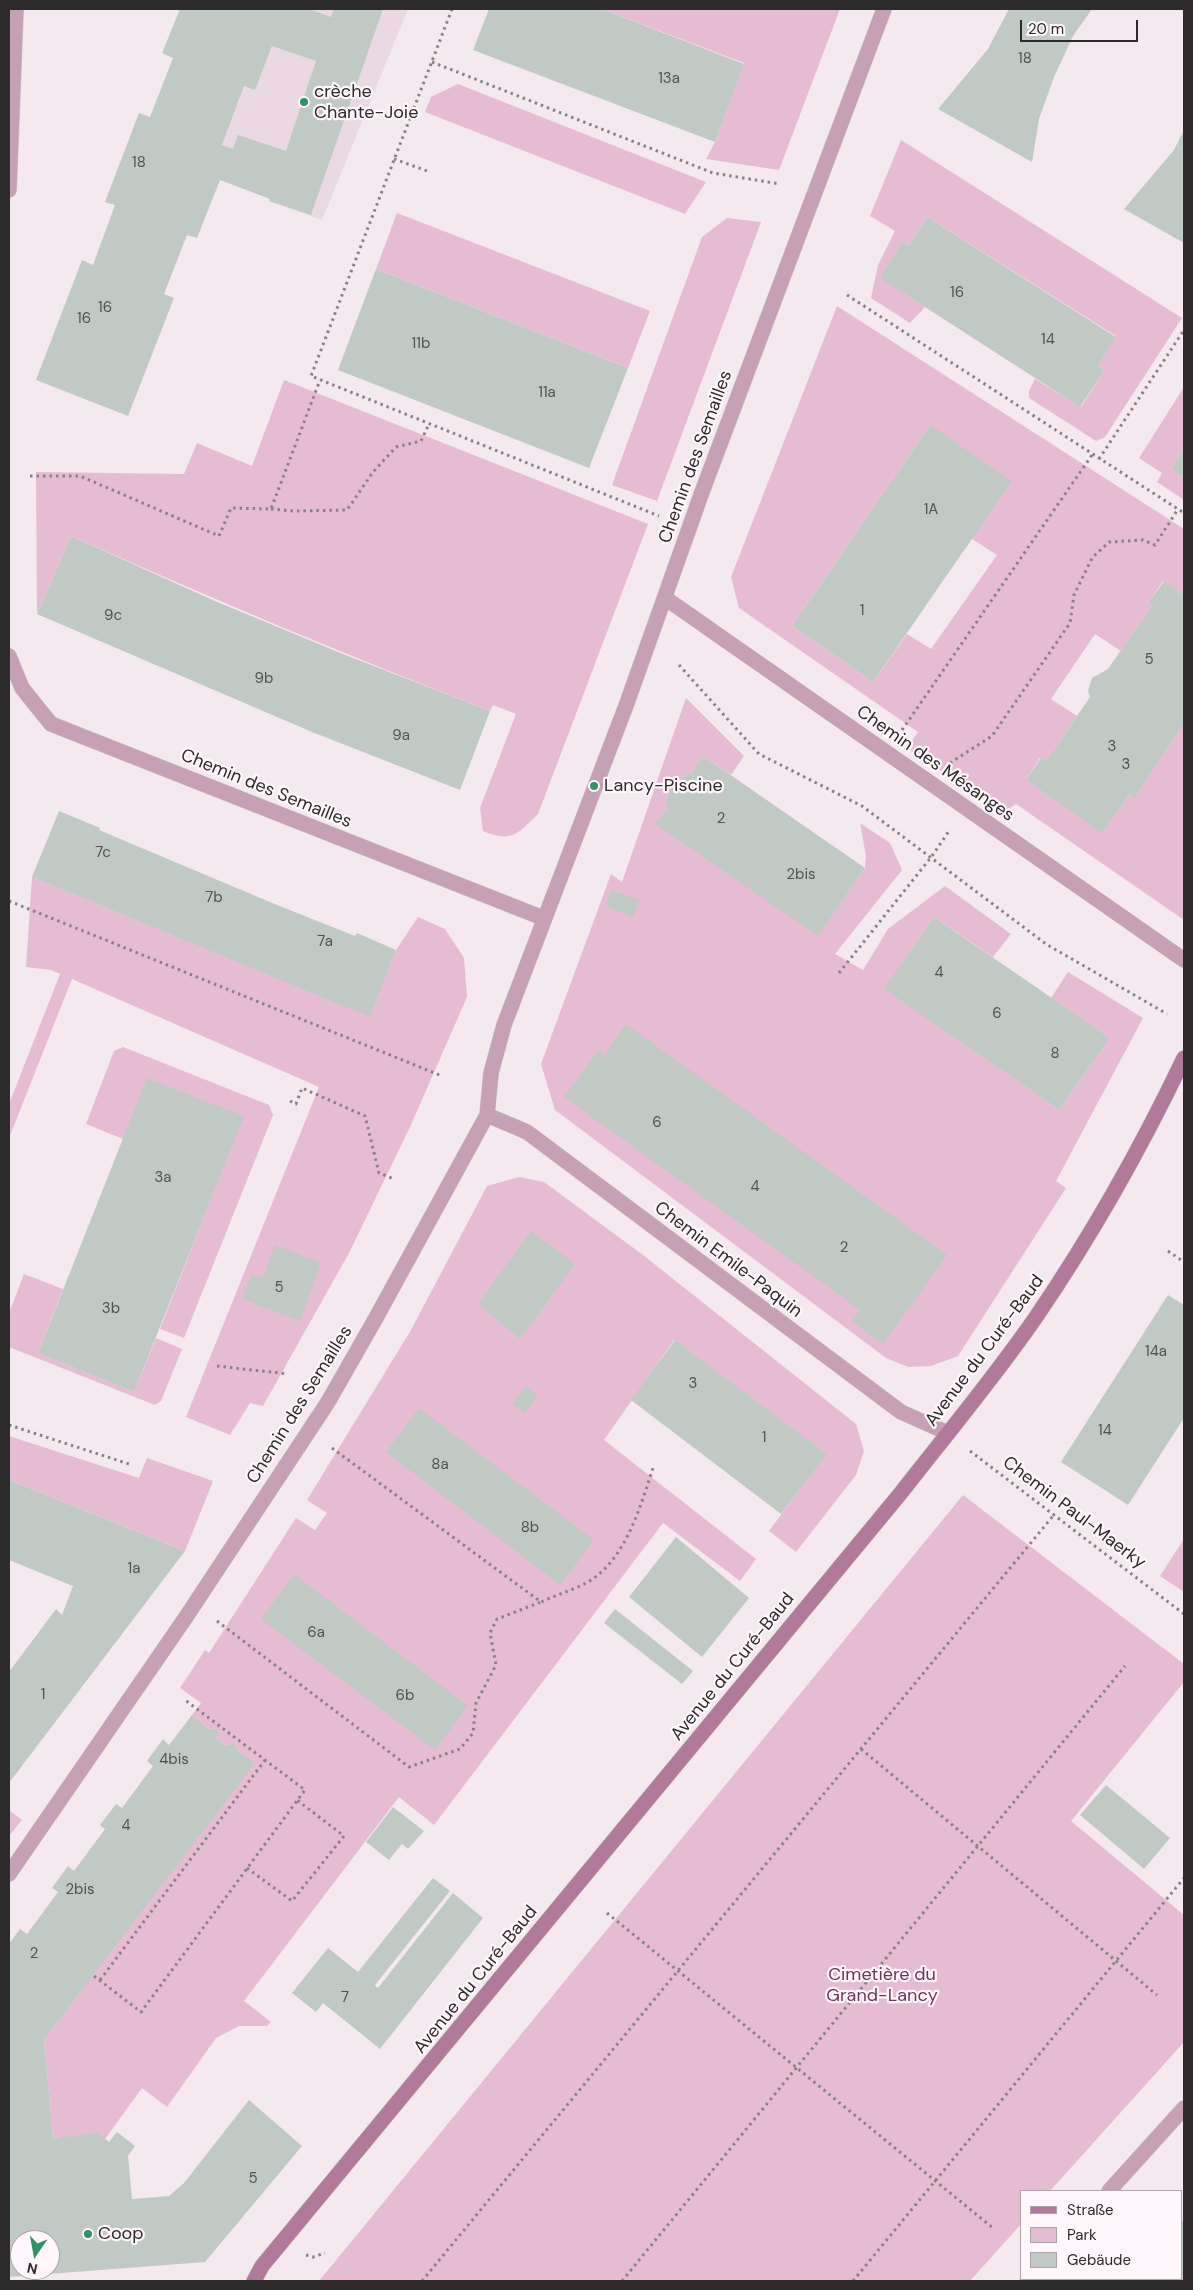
<!DOCTYPE html>
<html>
<head>
<meta charset="utf-8">
<style>
	body { margin:0 }
	#map { position:relative; width:1193px; height:2290px; overflow:hidden; background:#f3e9ee; font-family:"DM Sans",sans-serif }
	canvas { display:block }
	.frame { position:absolute; inset:0; border:10px solid #2d2a2b; pointer-events:none }
	.legend { position:absolute; left:1020px; top:2190px; width:162px; height:90px; box-sizing:border-box; background:#fff7fb; border:1px solid #aba5a8; margin:0; padding:6px 9px; list-style:none; font-size:15px; color:#2d2a2b }
	.legend li { display:flex; align-items:center; gap:10px; height:25px }
	.legend b { width:25px; border:1px solid #aba5a8 }
	.north { position:absolute; left:10px; top:2230px; width:50px; height:50px; box-sizing:border-box; background:#fff7fb; border:1px solid #aba5a8; border-radius:50%; rotate:192deg; font-size:14px; font-weight:700; line-height:20px; text-align:center; color:#2d2a2b }
	.north::after { content:''; display:block; margin:auto; width:18px; height:22px; background:#32916a; clip-path:polygon(50% 0,100% 100%,50% 72%,0 100%) }
	.scale { position:absolute; left:1020px; top:20px; width:118px; height:22px; box-sizing:border-box; border:2px solid #2d2a2b; border-top:0; padding-left:6px; font-size:15px; line-height:18px; white-space:nowrap; color:#2d2a2b; -webkit-text-stroke:4px #fff7fb; paint-order:stroke }
</style>
</head>
<body>
<div id="map">
<canvas width="1193" height="2290"></canvas>
<div class="frame"></div>
<ul class="legend">
<li><b style="height:6px;background:#b17a9a"></b>Straße</li>
<li><b style="height:14px;background:#e6bcd4"></b>Park</li>
<li><b style="height:14px;background:#c0c9c4"></b>Gebäude</li>
</ul>
<div class="north">N</div>
<div class="scale">20 m</div>
</div>
<script>
const context = document.querySelector('canvas').getContext('2d');
context.lineJoin = 'round';
function fillPath(path, color) { context.fillStyle = color; context.fill(path, 'evenodd'); }
function stroke(path, color, width, dash) { context.strokeStyle = color; context.lineWidth = width; context.lineCap = dash ? 'butt' : 'round'; context.setLineDash(dash || []); context.stroke(path); }
function write(font, color, halo, rows, align = 'center') {
  context.font = font + ' "DM Sans",sans-serif'; context.lineWidth = 4.5; context.setLineDash([]); context.textBaseline = 'middle'; context.strokeStyle = halo; context.fillStyle = color; for (const [text, x, y, turn = 0] of rows) {
    context.save(); context.translate(x, y); context.rotate((+turn || 0) * Math.PI / 180); context.textAlign = isNaN(turn) ? turn : align; if (halo) context.strokeText(text, 0, 0); context.fillText(text, 0, 0); context.restore();
  }
}
const built = new Path2D(`
	M287,9H408L322,220L269,201L270,199L232,149L222,145L244,86L255,89Z`);
const green = new Path2D(`
	M602,9H840L779,170L706,159L715,142L744,63Z
	M458,84L706,182L685,214L425,112L431,97Z
	M901,140L1182,318L1105,437L1096,441L1029,398V391L1035,379L1081,407L1104,371L1098,366L1116,336L927,217L909,246L902,242L881,278L925,307L910,323L871,298L878,265L895,231L870,216Z
	M397,213L650,311L628,368L376,269Z
	M727,218L761,222L657,501L612,485L702,237Z
	M837,306L1184,529V595L1163,581L1148,603L1152,606L1121,651L1095,634L1051,699L1077,716L1046,761L1040,758L1026,780L1102,832L1130,794L1134,797L1184,724V920L1016,804L1003,813L907,748L918,732L739,608L731,577ZM930,425L972,539L997,555L931,649L907,634L873,682L792,626Z
	M284,380L648,524L538,814C518,834 511,843 483,831L480,808L516,714L493,705L490,711C349,656 210,598 71,536L37,614L36,472L184,474L197,443L252,466Z
	M1184,387V448L1171,469L1184,478V500L1157,482L1162,473L1139,458Z
	M686,698L744,756L731,775L703,756L691,774L689,773L678,781L669,793L668,807L656,824L818,935L865,868L866,856L860,823L890,843L902,870L835,954L863,970L888,929L945,886L1011,934L993,957L934,917L885,989L1059,1110L1110,1038L1051,998L1068,972L1143,1018L1056,1181L1066,1188L958,1356L931,1366L908,1367L886,1358L555,1110L541,1064L611,874L622,882Z
	M32,877L370,1016L396,950L418,917L445,929L464,958L467,997L410,1127L349,1253L263,1406L250,1403L230,1435L186,1417L319,1087L72,979L9,1138V1104L60,974L51,970L26,967Z
	M123,1047L269,1105L273,1115L184,1338L160,1329L243,1116L123,1139L86,1124L114,1051Z
	M519,1177L544,1182L643,1255L856,1424L864,1451L856,1475L796,1552L769,1531L826,1454L674,1340L604,1440L756,1559L740,1581L663,1523L434,1825L399,1797L244,2001L271,2022L267,2026H239L216,2038L167,2107L142,2088L105,2139L98,2134L53,2138L44,2040L254,1763L237,1750L235,1742L226,1746L216,1739L217,1729H209L192,1715L201,1703L180,1688L205,1650L209,1653L296,1518L315,1530L327,1513L307,1500L411,1330L487,1186Z
	M24,1274L63,1289L38,1353L134,1392L156,1338L182,1349L161,1401L155,1405L9,1347V1313Z
	M9,1436L139,1478L147,1458L213,1481L185,1551L9,1480Z
	M963,1495L1184,1664V1682L1071,1821L1184,1915V2042L1050,2191H1022V2223L970,2281H319Z
	M1184,1539V1592L1160,1576Z
	M9,1810L22,1820L9,1836Z`);
const building = new Path2D(`
	M180,9H309L331,17L334,9H383L311,215L269,201L270,199L220,180L197,238L187,235L164,294L174,298L128,416L36,380L82,260L93,265L115,205L105,202L139,113L150,117L173,58L162,53ZM272,46L316,61L286,151L238,135L233,149L222,145L244,86L255,90Z
	M489,9H602L744,64L715,142L473,50Z
	M1009,9H1092L1073,36L1054,77L1039,119L1032,162L938,109L988,49Z
	M1184,130V243L1124,209L1174,150Z
	M927,217L1116,337L1098,366L1104,371L1080,407L880,278L902,242L909,246Z
	M376,269L628,368L589,468L338,370Z
	M930,425L1012,481L873,682L792,626Z
	M1184,448V478L1171,469Z
	M71,536L215,601L343,654L490,711L460,790L312,732L37,614Z
	M1164,581L1184,595V724L1134,798L1130,794L1102,833L1026,780L1041,758L1046,761L1077,716L1090,697L1088,691L1092,678L1108,669L1152,606L1148,603Z
	M703,756L865,868L818,936L655,824L668,807L666,805L669,793L678,781L689,773L691,774Z
	M59,811L100,828L99,830L277,905L355,936L357,933L396,950L370,1017L32,877Z
	M611,890L639,900L633,917L606,906Z
	M934,917L1110,1038L1059,1110L884,989Z
	M626,1024L947,1255L883,1344L852,1322L860,1310L564,1097L598,1050L604,1055Z
	M147,1078L244,1116L134,1392L38,1353Z
	M531,1231L575,1264L520,1339L478,1304Z
	M275,1245L321,1263L300,1321L242,1299L252,1274L263,1278Z
	M1168,1295L1184,1305V1418L1128,1505L1061,1462Z
	M675,1340L827,1454L781,1514L631,1400Z
	M526,1386L538,1396L525,1413L512,1404Z
	M419,1408L594,1540L560,1585L386,1452Z
	M9,1480L185,1551L9,1783V1672L56,1609L62,1615L73,1586L9,1560Z
	M676,1537L749,1598L702,1657L629,1597Z
	M294,1574L468,1706L435,1750L261,1619Z
	M615,1609L693,1671L682,1684L604,1623Z
	M192,1715L209,1729H218L216,1739L226,1746L235,1742L237,1750L255,1763L44,2040L53,2138L98,2133L109,2142L117,2132L135,2146L128,2156L132,2199L169,2196L184,2183L249,2100L302,2146L205,2262L9,2277V1944L20,1929L27,1934L58,1892L52,1888L68,1866L74,1871L105,1829L100,1825L116,1804L122,1808L153,1766L147,1761L163,1739L169,1745ZM20,2240H50V2270H20Z
	M1106,1785L1170,1838L1144,1869L1080,1815Z
	M393,1807L424,1831L408,1849L402,1844L389,1860L366,1842Z
	M433,1878L450,1891L375,1985L378,1988L453,1893L483,1918L380,2049L323,2003L316,2012L292,1993L328,1948L358,1972Z
	M1184,2219V2281H1129L1131,2279H1182V2222Z`);
const path = new Path2D(`
	M452,9L311,376L659,516
	M432,62L713,173L780,184
	M394,159L430,172
	M847,295L1184,513
	M1099,459L1184,330
	M30,476H80L219,536L231,508L271,509L320,380
	M271,509L293,511L347,510L373,472L396,447L421,441L429,424
	M679,665L759,754L862,806L1046,944L1167,1014
	M902,730L1092,455
	M950,763L992,736L1070,623L1074,595L1092,558L1109,542L1143,540L1155,545L1178,509
	M9,901L442,1076
	M839,973L932,856L949,831
	M290,1101L296,1104L302,1088L365,1116L379,1173L394,1179
	M1168,1251L1184,1262
	M217,1366L288,1374
	M9,1425L132,1465
	M332,1448L541,1602C554,1596 567,1592 580,1586C625,1566 640,1507 654,1465
	M970,1451L1184,1614
	M217,1621L409,1767L460,1749L473,1733L476,1703L496,1665L490,1633L497,1619L541,1602
	M861,1749L1157,1995
	M247,1868L292,1901L344,1836L297,1800
	M607,1913L993,2228
	M94,1976L141,2012L305,1790L185,1700
	M100,1980L265,1760
	M306,2255L313,2257L325,2253
	M422,2281L1053,1516
	M622,2281L1125,1666
	M853,2281L1184,1878`);
const lane = new Path2D(`
	M9,190L16,9
	M9,656L22,688L51,724L543,918`);
const street = new Path2D(`
	M665,598L1184,960
	M487,1115L527,1132L901,1412L948,1433
	M9,1874L186,1617L328,1402L377,1316L487,1115L491,1073L504,1025L627,703L702,492L884,9
	M1109,2191L1184,2108
	M1027,2281L1029,2279`);
const secondary = new Path2D(`
	M254,2281L262,2266L900,1494C946,1435 994,1378 1036,1317C1092,1235 1141,1148 1184,1058`);
const markers = [
	[304,102,5,"#32916a"],
	[594,786,5,"#32916a"],
	[88,2234,5,"#32916a"]
];
const numberNames = [
	["18",1025,59],
	["13a",669,79],
	["18",139,163],
	["16",957,293],
	["16",105,308],
	["16",84,319],
	["14",1048,340],
	["11b",421,344],
	["11a",547,393],
	["1A",931,510],
	["1",862,611],
	["9c",113,616],
	["5",1149,660],
	["9b",264,679],
	["9a",401,736],
	["3",1112,747],
	["3",1126,765],
	["2",721,819],
	["7c",103,853],
	["2bis",801,875],
	["7b",214,898],
	["7a",325,942],
	["4",939,973],
	["6",997,1014],
	["8",1055,1054],
	["6",657,1123],
	["3a",163,1178],
	["4",755,1187],
	["2",844,1248],
	["5",279,1288],
	["3b",111,1309],
	["14a",1156,1352],
	["3",693,1384],
	["14",1105,1431],
	["1",764,1438],
	["8a",440,1465],
	["8b",530,1528],
	["1a",134,1569],
	["6a",316,1633],
	["1",43,1695],
	["6b",405,1696],
	["4bis",174,1760],
	["4",126,1826],
	["2bis",80,1890],
	["2",34,1954],
	["7",345,1998],
	["5",253,2179]
];
const poiNames = [
	["crèche",314,92],
	["Chante-Joie",314,113],
	["Lancy-Piscine",604,786],
	["Coop",98,2234]
];
const streetNames = [
	["Chemin des Semailles",696,457,-70],
	["Chemin des Mésanges",935,764,35],
	["Chemin des Semailles",266,789,22],
	["Chemin Emile-Paquin",728,1260,37],
	["Avenue du Curé-Baud",985,1351,-53],
	["Chemin des Semailles",300,1405,-58],
	["Chemin Paul-Maerky",1074,1513,37],
	["Avenue du Curé-Baud",733,1667,-51],
	["Avenue du Curé-Baud",476,1980,-51]
];
const parkNames = [
	["Cimetière du",882,1975],
	["Grand-Lancy",882,1996]
];
fillPath(built, '#ead9e2');
fillPath(green, '#e6bcd4');
fillPath(building, '#c0c9c4');
stroke(lane, '#cfc7cb', 16);
stroke(street, '#cfc7cb', 16);
stroke(secondary, '#cfc7cb', 16);
stroke(path, '#888285', 3, [2.5, 4]);
stroke(lane, '#c6a0b5', 15);
stroke(street, '#c6a0b5', 15);
stroke(secondary, '#b17a9a', 15);
for (const [x, y, r, color] of markers) { const dot = new Path2D(); dot.arc(x, y, r, 0, 2 * Math.PI); context.fillStyle = color; context.fill(dot); stroke(dot, '#fff7fb', 2); }
write('15px', '#525251', null, numberNames);
write('18px', '#2d2a2b', '#fff7fb', poiNames, 'left');
write('18px', '#2d2a2b', '#fff7fb', streetNames);
write('18px', '#6b3556', '#fff7fb', parkNames);
</script>
</body>
</html>
